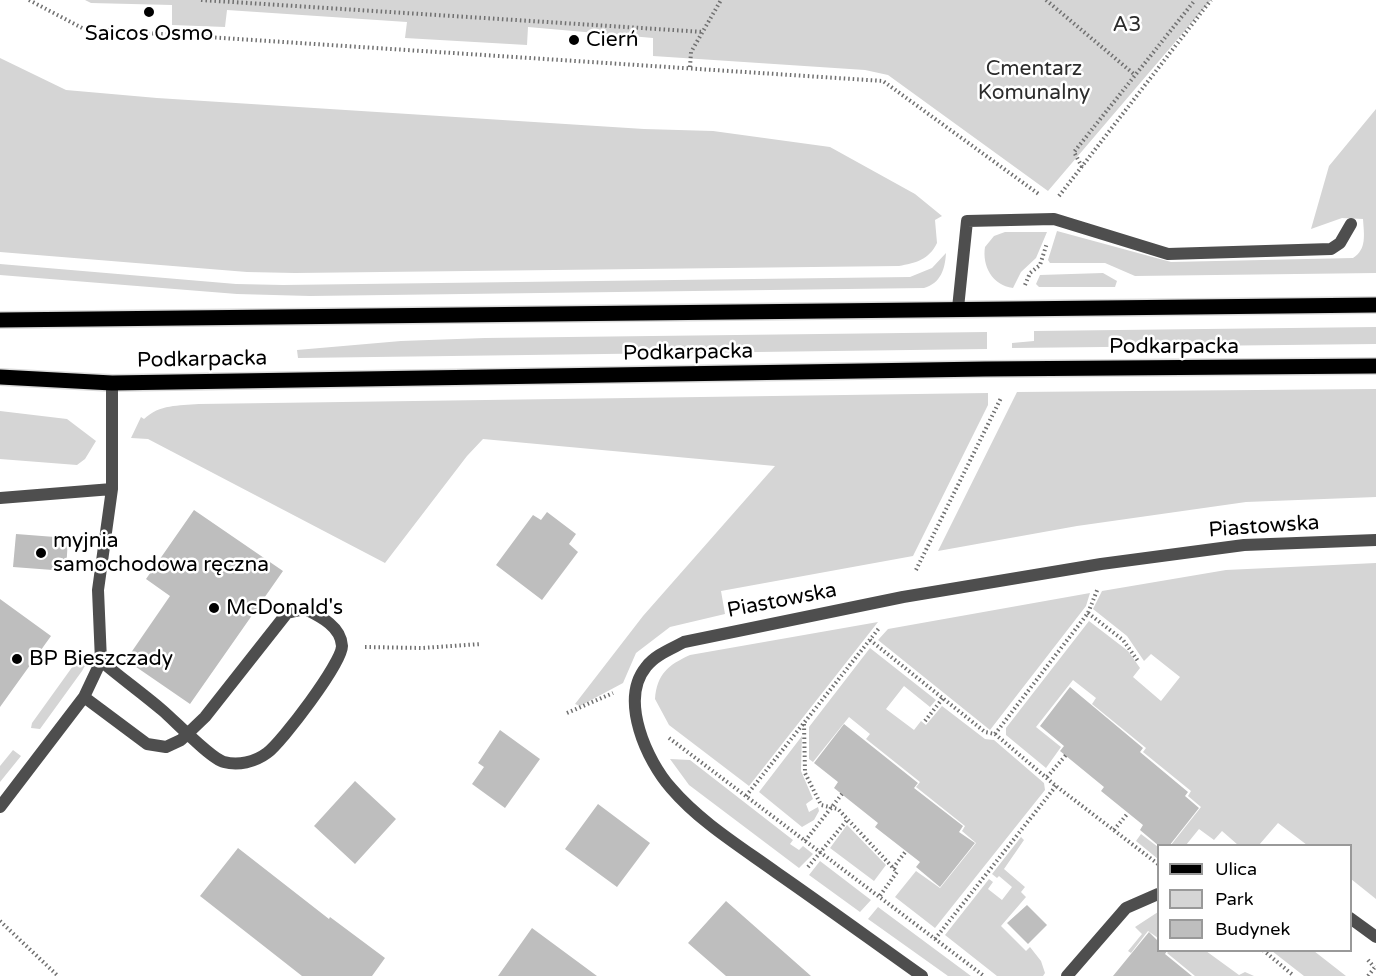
<!DOCTYPE html>
<html>
<head>
<meta charset="utf-8">
<style>
	body { margin:0 }
	#map { position:relative; width:1376px; height:976px; overflow:hidden; background:#fff; font-family:"Varela Round",sans-serif }
	canvas { display:block }
	.legend { position:absolute; left:1157px; top:844px; width:195px; height:108px; box-sizing:border-box; background:#fff; border:2px solid #999; margin:0; padding:8px 10px; list-style:none; font-size:18px; color:#000 }
	.legend li { display:flex; align-items:center; gap:12px; height:30px }
	.legend b { width:30px; border:2px solid #999 }
</style>
</head>
<body>
<div id="map">
<canvas width="1376" height="976"></canvas>
<ul class="legend">
<li><b style="height:8px;background:#000"></b>Ulica</li>
<li><b style="height:16px;background:#d5d5d5"></b>Park</li>
<li><b style="height:16px;background:#bebebe"></b>Budynek</li>
</ul>
</div>
<script>
const context = document.querySelector('canvas').getContext('2d');
context.lineJoin = 'round';
function fillPath(path, color) { context.fillStyle = color; context.fill(path, 'evenodd'); }
function stroke(path, color, width, dash) { context.strokeStyle = color; context.lineWidth = width; context.lineCap = dash ? 'butt' : 'round'; context.setLineDash(dash || []); context.stroke(path); }
function write(font, color, halo, rows, align = 'center') {
  context.font = font + ' "Varela Round",sans-serif'; context.lineWidth = 5; context.setLineDash([]); context.textBaseline = 'middle'; context.strokeStyle = halo; context.fillStyle = color; for (const [text, x, y, turn = 0] of rows) {
    context.save(); context.translate(x, y); context.rotate((+turn || 0) * Math.PI / 180); context.textAlign = isNaN(turn) ? turn : align; if (halo) context.strokeText(text, 0, 0); context.fillText(text, 0, 0); context.restore();
  }
}
const green = new Path2D(`
	M85,0H1211L1048,191L888,75L865,70L653,56V38L528,27L527,45L405,38L407,22L227,10L225,27L172,25V5L91,3Z
	M0,58L66,90L157,98L644,129L713,131L830,147L915,194L942,216L935,220L937,243C929,260 915,263 899,266L295,273L247,272L0,252Z
	M1376,109V273L1135,276L1105,263H1050L1048,260L1057,231L1171,262L1353,258C1367,249 1364,235 1363,219L1342,218L1311,229L1329,166Z
	M1005,232H1047L1036,258L1021,272L1013,288C992,285 982,266 985,247L994,236Z
	M946,253C945,269 941,283 924,288L310,296L237,294L0,275V264L236,284L283,285L910,277L932,268Z
	M1103,273L1117,281L1115,287H1039L1036,284L1040,275Z
	M1376,327V344L1012,348V343L1034,341V331Z
	M987,332V349L298,358L297,350L401,341L485,338Z
	M1376,389V497L1246,502L1077,526L938,551L1017,392Z
	M988,393V405L913,556L721,591L725,614L670,627L636,653L623,683L580,706L575,704L643,616L775,466L483,439L467,456L385,563L148,439L131,438L141,417L144,419C160,404 178,406 199,404Z
	M0,411L67,419L96,441L85,459L77,465L0,459Z
	M1376,563V899L1351,879L1350,846L1307,845L1278,823L1259,845H1238L1222,831L1214,840L1199,829L1186,845H1171L1201,807L1188,796L1191,791L1143,752L1146,748L1092,704L1096,698L1073,680L1036,727L1061,747L1046,768L1006,735V728L1089,621L1128,651L1140,668L1133,677L1161,701L1180,677L1151,654L1144,661L1127,636L1093,609L1102,591L1226,570Z
	M1090,593L1086,606L990,730L878,640L888,629Z
	M878,622L749,786L669,725L655,699C657,674 668,665 690,655Z
	M870,648L936,700L930,707L904,686L886,709L914,730L921,721L926,725L942,706L985,739L994,740L1044,783L1045,790L935,928L895,897L916,871L940,888L976,843L962,831L965,826L916,787L920,782L866,739L870,734L849,717L813,762L809,759V727Z
	M82,658L86,664L82,671L40,729L31,728L32,723L78,659Z
	M802,736L801,771L813,799L806,804L809,812L818,807L819,811L814,820L802,827L759,792Z
	M13,750L21,756L0,782V766Z
	M670,759L690,760L793,840L790,844L799,850L803,846L813,854L799,868L689,785Z
	M847,825L886,865L874,881L830,848Z
	M1141,834L1158,847V859L1136,841Z
	M1021,837L1024,840L1004,869L1025,887L1021,892L1026,897L1001,926L1026,951L1030,947L1041,961L1045,973L1043,976H997L945,935L989,879L993,882L988,889L1002,900L1012,887L999,876L997,878L992,874Z
	M820,861L871,900L860,912L809,875Z
	M878,907L971,976H948L868,919Z
	M1158,912V938L1148,931L1131,953L1128,951L1142,934L1135,927Z
	M1169,951H1206L1239,975L1245,972L1254,976H1195L1167,953Z
	M1272,951H1314L1346,976H1304Z`);
const building = new Path2D(`
	M194,510L283,571L190,704L126,660L170,596L146,579Z
	M547,512L576,534L569,544L578,552L542,600L496,565L533,515L541,520Z
	M16,534L68,538L66,571L13,567Z
	M0,599L51,636L0,707Z
	M1070,687L1143,748L1140,752L1188,792L1185,796L1199,808L1169,846H1159L1140,830L1143,825L1101,791L1104,787L1060,751L1064,746L1040,726Z
	M844,724L918,783L914,788L963,826L959,832L975,843L940,887L916,867L920,862L875,827L878,823L834,788L838,782L814,763Z
	M500,730L540,759L505,808L472,784L484,767L478,763Z
	M355,781L396,819L355,864L314,826Z
	M598,804L650,843L617,887L565,849Z
	M238,848L329,919L330,917L385,958L372,976H302L200,896Z
	M726,901L811,976H726L688,943Z
	M1027,905L1047,925L1028,944L1007,923Z
	M532,928L597,976H498Z
	M1149,932L1158,941V951H1167L1165,954L1192,976H1113Z`);
const path = new Path2D(`
	M29,0L84,29L883,81L1040,195
	M201,0L704,32
	M1046,0L1135,75
	M690,67L691,52L721,0
	M1082,167L1074,152L1195,0
	M1059,196L1211,0
	M1025,285L1030,273L1040,265L1047,243
	M916,570L1001,398
	M1088,613L1123,640L1138,661
	M870,640L985,732L995,734L1056,786L1158,864
	M365,647L422,648L481,644
	M567,713L613,693
	M925,721L943,698
	M804,724L805,773L821,805L838,809L897,872L879,897
	M995,734L1088,613L1098,588
	M669,738L984,976
	M1047,777L1066,755
	M746,796L880,627
	M1114,830L1128,813
	M805,841L842,794
	M808,867L848,819
	M893,868L906,851
	M0,921L58,976
	M935,939L1056,786
	M1263,950L1294,976
	M1368,960L1374,967
	M1368,976L1375,967`);
const service = new Path2D(`
	M958,308L967,221L1054,219L1168,254L1331,249L1340,243L1351,224
	M0,498L112,489
	M84,697L147,744L166,747L181,740L205,717L287,613L305,609C319,616 341,626 342,646C342,663 282,742 267,753C255,762 238,766 224,762C211,759 174,720 162,710C142,693 121,678 101,661
	M0,807L84,697L101,661L98,590L112,489V383
	M1350,918L1376,937
	M1067,976L1126,908L1158,894`);
const minor = new Path2D(`
	M922,976C874,942 826,907 777,873C741,847 700,822 671,788C647,761 619,700 646,667C655,655 671,649 684,642L903,597L1101,564L1244,545L1376,540`);
const primary = new Path2D(`
	M0,320L1376,305
	M0,377L112,383L985,369L1376,366`);
const markers = [
	[149,12,6,"#000"],
	[574,40,6,"#000"],
	[41,553,6,"#000"],
	[214,608,6,"#000"],
	[17,659,6,"#000"]
];
const parkNames = [
	["A3",1127,25],
	["Cmentarz",1034,69],
	["Komunalny",1034,93]
];
const poiNames = [
	["Saicos Osmo",149,34,"center"],
	["Cierń",586,40],
	["myjnia",53,541],
	["samochodowa ręczna",53,565],
	["McDonald's",226,608],
	["BP Bieszczady",29,659]
];
const streetNames = [
	["Podkarpacka",1174,347],
	["Podkarpacka",688,353,-1],
	["Podkarpacka",202,360,-1],
	["Piastowska",1264,527,-4],
	["Piastowska",782,601,-11]
];
fillPath(green, '#d5d5d5');
fillPath(building, '#bebebe');
stroke(primary, '#dbdbdb', 18);
stroke(path, '#707070', 4, [1.5, 3]);
stroke(service, '#4e4e4e', 12);
stroke(minor, '#4e4e4e', 12);
stroke(primary, '#000', 15);
for (const [x, y, r, color] of markers) { const dot = new Path2D(); dot.arc(x, y, r, 0, 2 * Math.PI); context.fillStyle = color; context.fill(dot); stroke(dot, '#fff', 2); }
write('21px', '#2c2c2c', '#fff', parkNames);
write('21px', '#000', '#fff', poiNames, 'left');
write('21px', '#000', '#fff', streetNames);
</script>
</body>
</html>
